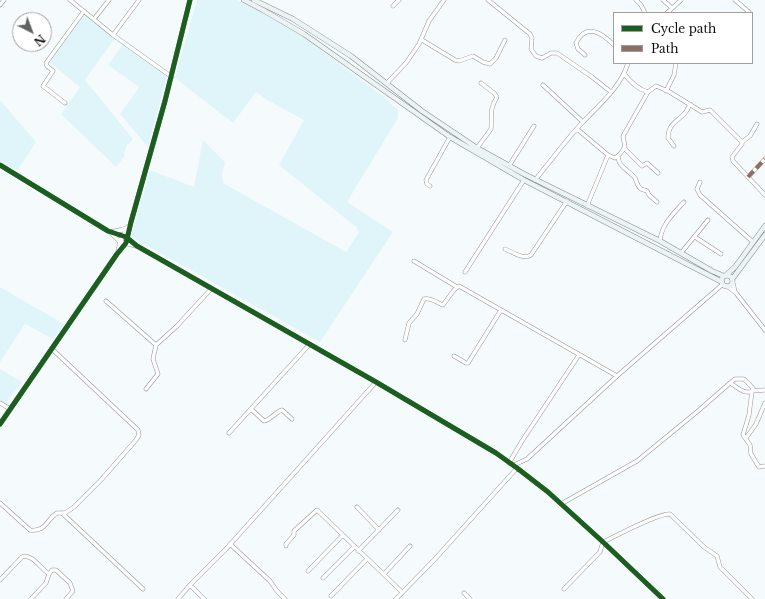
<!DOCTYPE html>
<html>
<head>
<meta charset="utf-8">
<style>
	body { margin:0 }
	#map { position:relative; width:765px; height:599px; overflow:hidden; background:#f5fbfc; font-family:"Libre Baskerville",serif }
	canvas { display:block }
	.legend { position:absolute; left:613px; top:12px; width:140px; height:52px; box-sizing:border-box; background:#fff; border:1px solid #9f9f9f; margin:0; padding:5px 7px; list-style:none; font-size:12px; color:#0f0f0f }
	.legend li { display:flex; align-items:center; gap:8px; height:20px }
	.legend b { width:20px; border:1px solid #9f9f9f }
	.north { position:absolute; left:12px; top:12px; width:40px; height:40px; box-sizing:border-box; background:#fff; border:1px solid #9f9f9f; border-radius:50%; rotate:138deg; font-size:11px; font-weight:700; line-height:16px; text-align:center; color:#0f0f0f }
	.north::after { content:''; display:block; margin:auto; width:14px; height:18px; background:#606262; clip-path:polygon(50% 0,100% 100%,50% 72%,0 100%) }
</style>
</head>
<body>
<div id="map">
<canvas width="765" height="599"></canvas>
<ul class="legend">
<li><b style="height:5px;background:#1b5e20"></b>Cycle path</li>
<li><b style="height:5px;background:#8d6e63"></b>Path</li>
</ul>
<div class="north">N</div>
</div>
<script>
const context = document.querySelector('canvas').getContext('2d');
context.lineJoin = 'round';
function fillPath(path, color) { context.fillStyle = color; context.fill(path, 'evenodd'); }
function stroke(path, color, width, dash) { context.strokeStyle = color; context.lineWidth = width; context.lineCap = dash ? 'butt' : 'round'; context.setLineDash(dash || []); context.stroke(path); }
const farmland = new Path2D(`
	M197,0H236L261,12L301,35L384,97L398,110V118L347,202L393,232L320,342L135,239L132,233L150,170L194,187L203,140L225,162L222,174L223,183L346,252L359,232L356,227L279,165L304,120L267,100L256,92L233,123L175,78Z
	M84,13L116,37L85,80L133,139L126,146L124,157L116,167L61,114L80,87L49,62Z
	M123,44L167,76L148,147L120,114L139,87L108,65Z
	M0,100L36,142L17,171L0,161Z
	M0,287L64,324L53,339L25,324L0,362Z
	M0,369L22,382L5,404L0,401Z`);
const minor = new Path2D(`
	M70,0L113,35
	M139,0L113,35L172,77
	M488,0L530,34L532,38L531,49L536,56L542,58L551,53H557L592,77L611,92
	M636,0L641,5L645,13
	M663,0L672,8
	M735,0L749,12
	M0,5L4,0
	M393,6L399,0
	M667,13L681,0
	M94,19L109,0
	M422,40L455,60L459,61L473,56L483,62L490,64L496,58L505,40
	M585,55L578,49L576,43C586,23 601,32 614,45
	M624,74C630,81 638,90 648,92L656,86L668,91L702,112L710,110L742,142V144L732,157L733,161L765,195
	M387,83L406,63L419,44L429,21L444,0
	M543,85L583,122
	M666,91L674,75L676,63
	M65,103L43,86L53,71L47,66L46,63L84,11
	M577,129L608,155L587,206
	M742,142L750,136L757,124
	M674,146L668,138C668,125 675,123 683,115C687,112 688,108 690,104
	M477,148L491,129C492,116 489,110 497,97L494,93L481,83
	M624,148L642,166L647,163L658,173
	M608,155L615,158L620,154L625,147L623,136L648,92
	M618,156C618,167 629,170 635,178C637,182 637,186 641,189C643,190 645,190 647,191L649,195L657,202
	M0,165L108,231L126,237L137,246L376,382L496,453L517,468L548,492L603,542L663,599
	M509,166L534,126
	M748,177L765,159
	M535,180C551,161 565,141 582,123C599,105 621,87 628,63
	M700,182L697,189L700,195L753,242
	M430,186L427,184L426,180L450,137
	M110,232L120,242L136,246
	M695,237L721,254
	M660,241C661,225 674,213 684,202
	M505,249C513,252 523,260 531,255L567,201
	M681,253L708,220
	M414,261L457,287
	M465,272L524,180
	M733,283L735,292
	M727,286L736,293L765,330
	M106,301L156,345L177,326L211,289
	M405,340L409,323L417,314L424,299C431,297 437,303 443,305L454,290L459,286L617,376
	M454,356L466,363H468L501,310
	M730,383C738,387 743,395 752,391L749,415L743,435L750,445L751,454L759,467L765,466
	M146,389L158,374L153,359L156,345
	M0,403L10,409
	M251,409L264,421C271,420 275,412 282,410L292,419
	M229,433L309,345
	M746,438L756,424L765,403
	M509,463L522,441L579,355
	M514,465L527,459L617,376L723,284
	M0,503L30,530C46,532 46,520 57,513H65L74,507L101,480L136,440L139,435L138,430L52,349
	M561,504L637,461L698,411L730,383L735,379H744L753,388L752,391L765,390
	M357,507L379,530
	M62,513L143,589
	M230,544L270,581L277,591L285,599
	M286,546V544L294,535V531L317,510L402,592
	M358,551L398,510
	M308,571L343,535
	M49,574L52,570H56L70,583L73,591L66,599
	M384,574L410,546
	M323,578L354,547
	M0,580L22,557C32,553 41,569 49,574L46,583L31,599
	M564,589L600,552L603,542C616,536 658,513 670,514L704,547L717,556L720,567L752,599
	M464,593L470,599
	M331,596L367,559
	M178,599L190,585
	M204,599L190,585L226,549L376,382
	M396,599L435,559L517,468`);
const tertiary = new Path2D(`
	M112,232L121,230L127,228
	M118,252L121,239L128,227
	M0,424L117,254L126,243L131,222L165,101L190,0`);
const secondary = new Path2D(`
	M244,0L263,10L304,34L450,137L524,180L722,282
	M254,0L293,19L351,56L422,111L477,148L524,174L660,241L712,271L724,276
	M726,275L735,267L765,226
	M721.5 281a5.5 5.5 0 1 1 11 0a5.5 5.5 0 1 1-11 0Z
	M733,278L765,235`);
const quiet = new Path2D(`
	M748,177L765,159`);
const cycleway = new Path2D(`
	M0,165L108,231L126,237L137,246L376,382L496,453L517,468L548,492L603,542L663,599
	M0,424L117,254L126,243L131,222L165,101L190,0`);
fillPath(farmland, '#e0f5fa');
stroke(minor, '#939596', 4.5);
stroke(tertiary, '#939596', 5);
stroke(secondary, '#898c8c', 5.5);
stroke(minor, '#fefeff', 3.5);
stroke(tertiary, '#fefeff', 4);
stroke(secondary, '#ebf3f5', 4.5);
stroke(quiet, '#8d6e63', 4, [8, 4]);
stroke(cycleway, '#1b5e20', 5);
</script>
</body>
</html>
